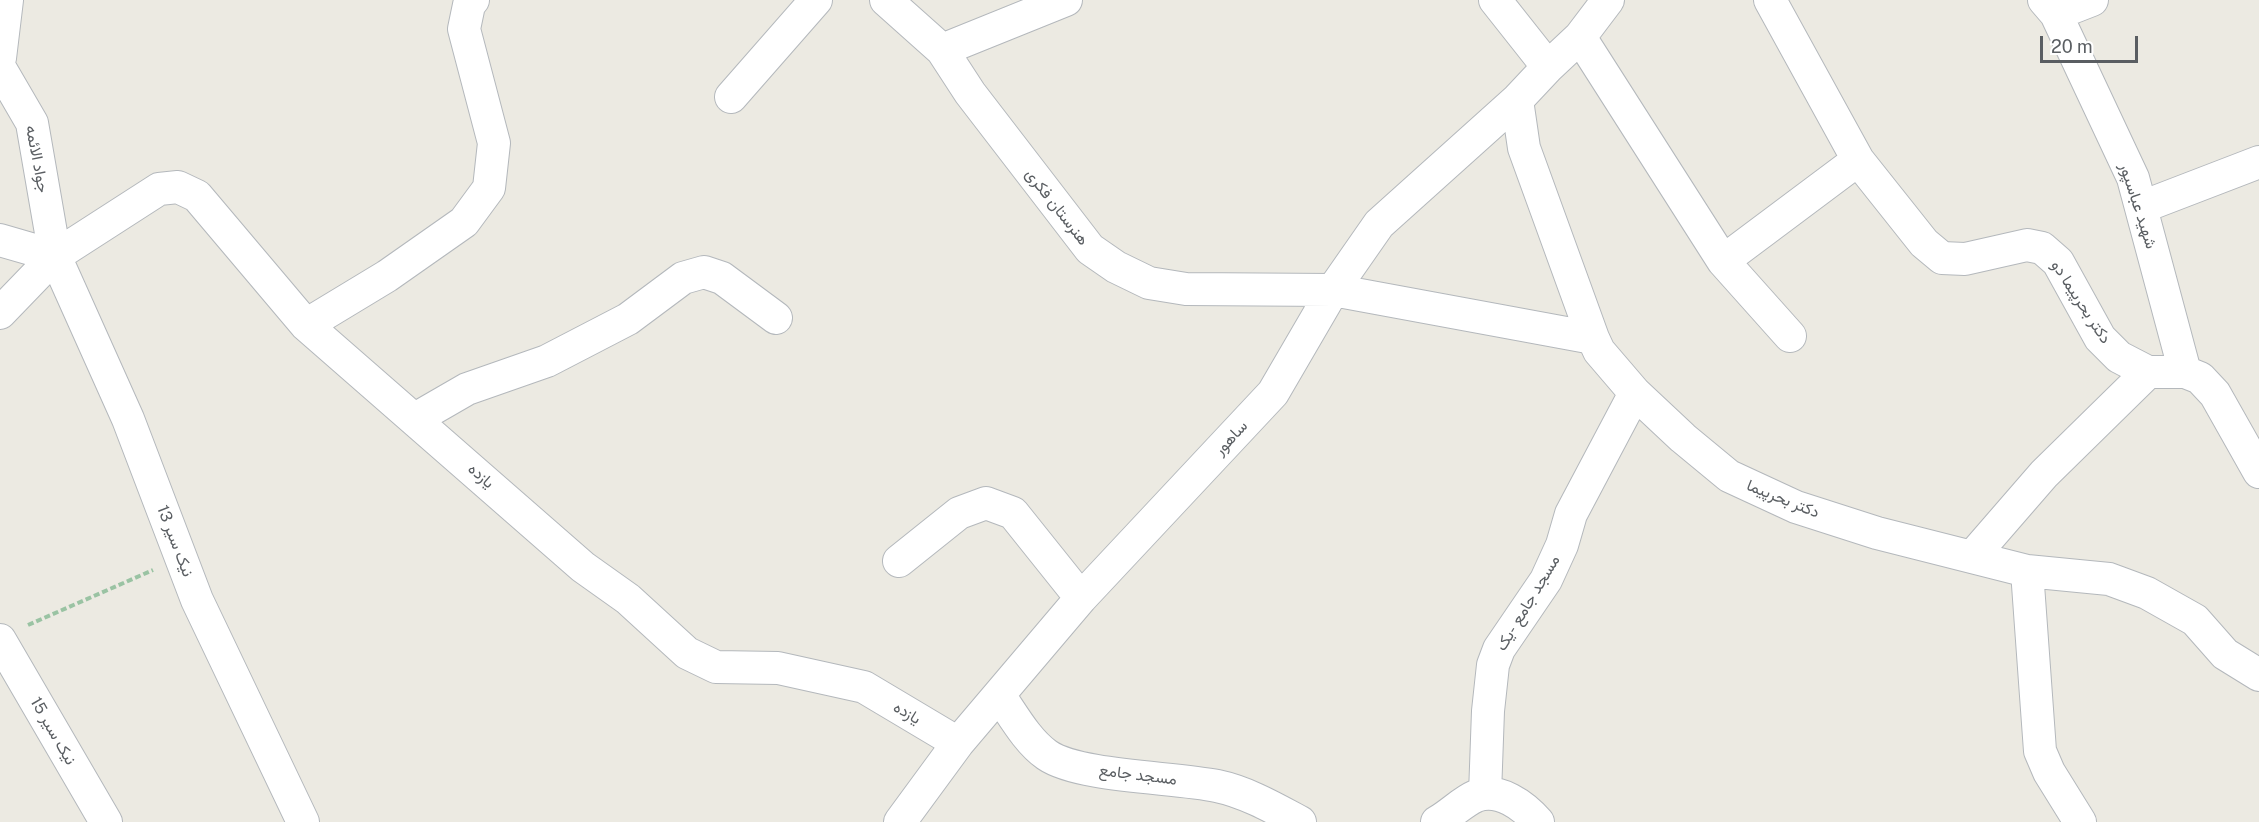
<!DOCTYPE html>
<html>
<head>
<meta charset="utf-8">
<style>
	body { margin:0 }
	#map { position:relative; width:2259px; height:822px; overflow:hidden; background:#eceae2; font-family:"Public Sans",sans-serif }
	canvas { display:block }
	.scale { position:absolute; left:2040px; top:36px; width:98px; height:27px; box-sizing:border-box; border:3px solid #5a5e62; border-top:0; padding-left:8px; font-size:18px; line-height:21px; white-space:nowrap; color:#5a5e62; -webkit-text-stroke:4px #fff; paint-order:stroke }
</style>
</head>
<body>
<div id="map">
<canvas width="2259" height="822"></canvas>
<div class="scale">20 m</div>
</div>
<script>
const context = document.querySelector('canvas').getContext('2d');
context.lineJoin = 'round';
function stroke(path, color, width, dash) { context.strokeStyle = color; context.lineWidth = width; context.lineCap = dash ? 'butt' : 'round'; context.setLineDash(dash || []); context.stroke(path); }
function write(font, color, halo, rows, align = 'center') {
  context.font = font + ' "Public Sans",Vazirmatn,sans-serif'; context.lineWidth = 4.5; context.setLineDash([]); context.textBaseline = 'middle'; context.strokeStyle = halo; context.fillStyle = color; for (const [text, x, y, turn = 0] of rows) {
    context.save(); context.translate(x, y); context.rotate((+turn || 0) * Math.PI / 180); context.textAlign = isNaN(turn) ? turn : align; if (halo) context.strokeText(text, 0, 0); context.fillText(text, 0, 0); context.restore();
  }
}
const path = new Path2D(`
	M28,625L153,570`);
const minor = new Path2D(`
	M886,0L942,50L970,93L1090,249L1116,267L1149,283L1186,289L1333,290L1593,338L1599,351L1635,393L1683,438L1729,476L1796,507L1877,533L2027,571L2109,579L2147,593L2195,620L2225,654L2259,675
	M1495,0L1548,67L1580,37L1608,0
	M1770,0L1858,160L1924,243L1942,258L1965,259L2027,245L2042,248L2058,262L2100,338L2119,357L2148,372H2185L2200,378L2215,394L2259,472
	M2044,0L2056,14L2092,0
	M2056,14L2133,178L2185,372
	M1580,37L1723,261L1790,336
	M942,50L1066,0
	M0,58L7,0
	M0,68L32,123L55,256L128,419L197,600L303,822
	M731,97L816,0
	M1517,100L1524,148L1593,338
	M2142,207L2259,162
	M0,240L55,256
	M1723,261L1858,160
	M0,313L55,256L159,189L178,187L197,196L306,325L583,567L628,599L687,653L716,667L778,668L864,687L958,743
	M306,325L387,276L464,222L489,188L494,143L464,29L469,5L473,0
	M415,419L467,389L547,361L628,319L683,278L704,272L722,278L776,318
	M1972,557L2044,474L2148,372
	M899,561L959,513L986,503L1013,513L1081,598
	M2027,571L2040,751L2049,772L2080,822
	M0,640L106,822
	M999,695C1013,715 1027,741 1047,755C1079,777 1174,777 1217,786C1246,792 1274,808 1300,822
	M1485,794L1488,711L1493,665L1499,649L1546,580L1562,545L1571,514L1635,393
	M900,822L958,743L1081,598L1273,393L1333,290L1379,224L1517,100L1548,67
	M1437,822C1450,815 1462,802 1476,796C1499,787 1524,806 1538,822`);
const streetNames = [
	["جواد الائمه",37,159,79],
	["شهید عباسپور",2138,206,72],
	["هنرستان فکری",1057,207,52],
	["دکتر بحرپیما دو",2081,302,57],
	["ساهور",1231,438,-47],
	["یازده",481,476,41],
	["دکتر بحرپیما",1783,499,22],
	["نیک سیر 13",175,541,69],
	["مسجد جامع -یک",1528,603,-59],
	["یازده",907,713,31],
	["نیک سیر 15",53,731,60],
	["مسجد جامع",1138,775,7]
];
stroke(minor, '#b4b8bc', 34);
stroke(path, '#9ac3a3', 4, [6, 3]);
stroke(minor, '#fff', 32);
write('16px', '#5a5e62', '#fff', streetNames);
</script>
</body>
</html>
